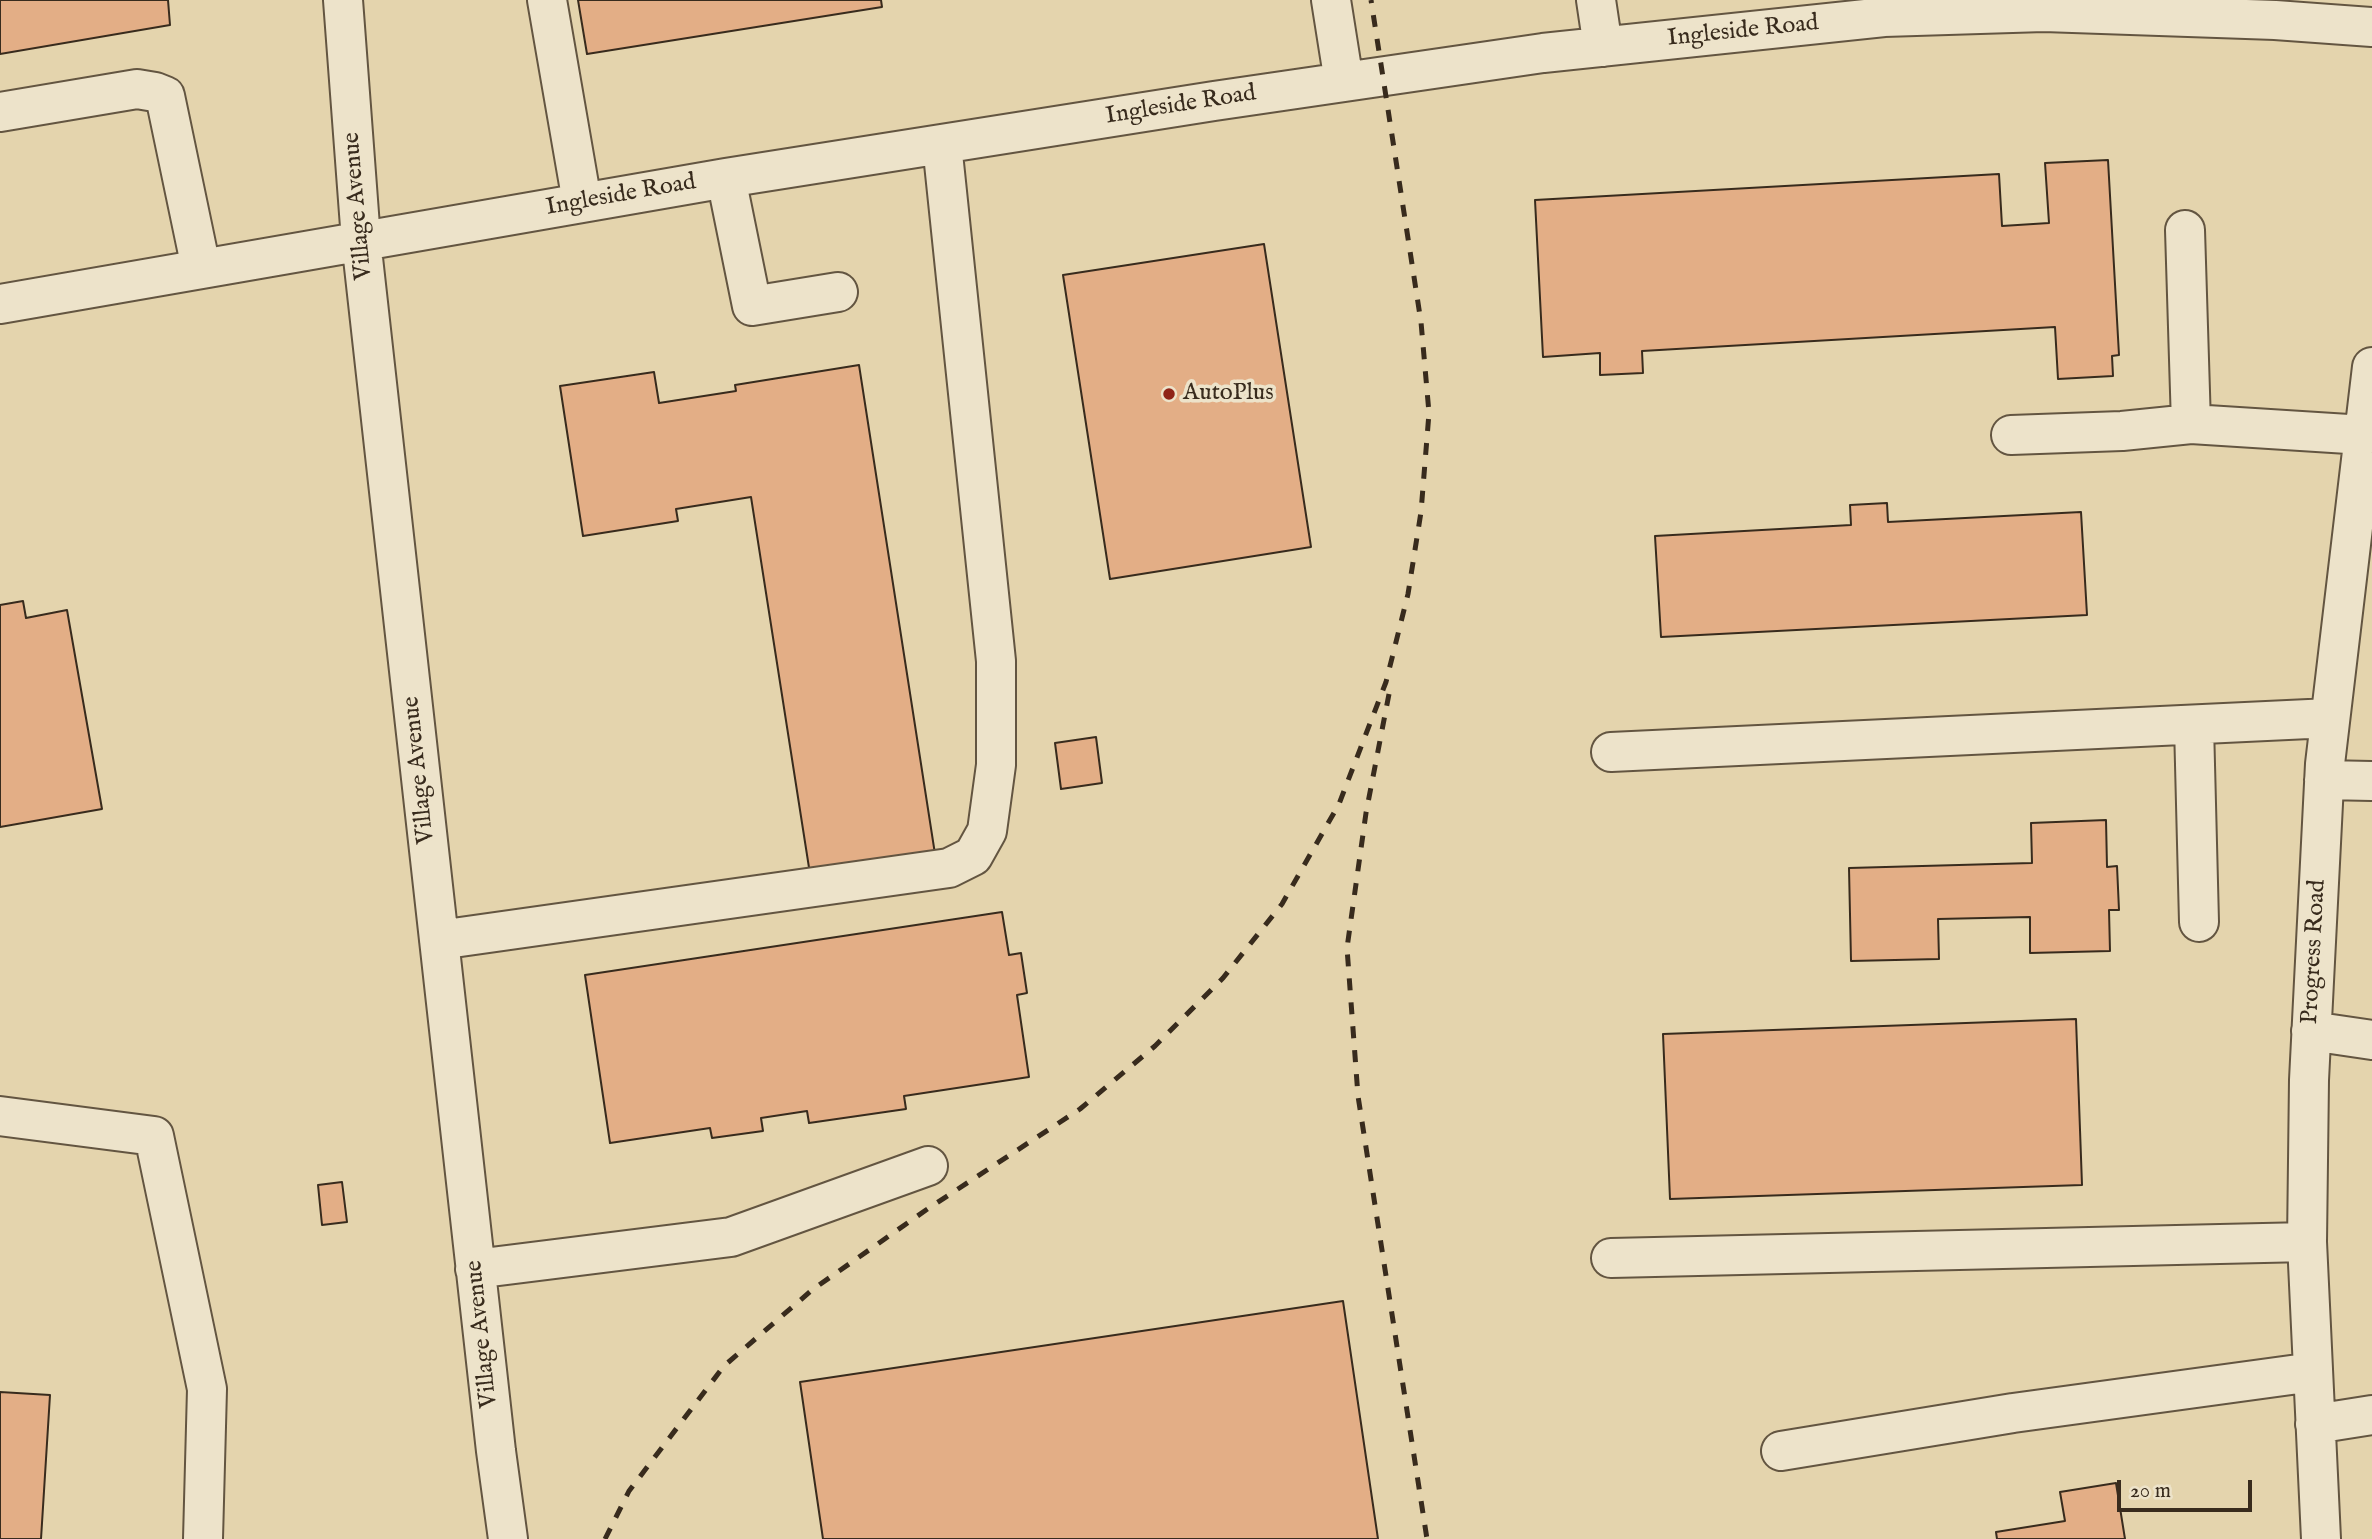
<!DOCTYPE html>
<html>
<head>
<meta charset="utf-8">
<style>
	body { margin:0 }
	#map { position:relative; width:2372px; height:1539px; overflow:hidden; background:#e4d4ad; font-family:"IM FELL English",serif }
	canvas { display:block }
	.scale { position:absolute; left:2117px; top:1480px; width:135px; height:32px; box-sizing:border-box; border:4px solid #382b1d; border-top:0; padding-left:9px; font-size:21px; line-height:24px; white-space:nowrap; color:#382b1d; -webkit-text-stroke:5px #ede3ca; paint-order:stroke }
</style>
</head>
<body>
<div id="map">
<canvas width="2372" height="1539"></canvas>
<div class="scale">20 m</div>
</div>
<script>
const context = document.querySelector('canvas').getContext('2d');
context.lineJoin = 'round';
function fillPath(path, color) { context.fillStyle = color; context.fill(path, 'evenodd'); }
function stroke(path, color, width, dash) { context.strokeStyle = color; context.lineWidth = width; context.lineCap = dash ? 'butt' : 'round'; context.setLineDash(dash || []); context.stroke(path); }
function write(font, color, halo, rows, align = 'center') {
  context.font = font + ' "IM FELL English",serif'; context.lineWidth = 7; context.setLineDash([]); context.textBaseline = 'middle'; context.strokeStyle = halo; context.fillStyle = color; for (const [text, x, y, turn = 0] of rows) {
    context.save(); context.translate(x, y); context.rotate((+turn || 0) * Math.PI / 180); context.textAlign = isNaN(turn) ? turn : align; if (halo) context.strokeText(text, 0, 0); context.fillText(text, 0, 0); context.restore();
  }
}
const building = new Path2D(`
	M0,0H168L170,25L0,54Z
	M578,0H881L882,7L587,54Z
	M2108,160L2119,355L2112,356L2113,376L2058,379L2055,327L1642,351L1643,373L1600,375V353L1543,357L1535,200L1999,174L2002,226L2049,223L2045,163Z
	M1264,244L1311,547L1110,579L1063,275Z
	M859,365L935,854L810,874L751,497L676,509L678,521L583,536L560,386L654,372L659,403L736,391L735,385Z
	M1887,503L1888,522L2081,512L2087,615L1661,637L1655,536L1851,525L1850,505Z
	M23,601L26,618L67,610L102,809L0,827V605Z
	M1096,737L1102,783L1061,789L1055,743Z
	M2106,820L2107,867L2117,866L2119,910H2109L2110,951L2030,953V917L1938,919L1939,959L1851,961L1849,868L2032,863L2031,823Z
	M1002,912L1009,955L1021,953L1027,993L1017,995L1029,1077L904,1096L906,1109L809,1123L807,1111L761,1118L763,1131L712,1138L710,1128L610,1143L585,975Z
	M2076,1019L2082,1185L1670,1199L1663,1034Z
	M342,1182L347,1222L322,1225L318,1185Z
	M1343,1301L1378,1539H823L800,1382Z
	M0,1392L50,1395L41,1539H0Z
	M2116,1483L2125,1539H1997L1996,1532L2065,1521L2060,1492Z`);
const minor = new Path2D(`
	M343,0L361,240L496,1451L508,1539
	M547,0L582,202
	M1331,0L1344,82
	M1596,0L1603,47
	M0,112L137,89L155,92L165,96L201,268
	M726,178L752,306L838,292
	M2185,230L2191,424L2364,435
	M0,304L726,178L1214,101L1543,53L1884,17L2044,12L2275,20L2372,27
	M2011,435L2122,431L2191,424
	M2194,725L2199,922
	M1611,752L2330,718
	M2324,780L2372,781
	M439,940L949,868L973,856L987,831L996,765V661L942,144
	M2311,1031L2372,1040
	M0,1116L154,1136L207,1389L203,1539
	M1611,1258L2307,1242
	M475,1269L731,1237L928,1166
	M2315,1424L2372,1415
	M1781,1451L2013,1413L2313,1372
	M2321,1539L2307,1242L2309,1080L2325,764L2372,367`);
const rail = new Path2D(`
	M1389,694L1366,813L1347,948L1358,1096L1427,1539
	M605,1539L629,1491L724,1366L812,1290L926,1210L1080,1109L1155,1046L1223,978L1282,904L1339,804L1386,682L1408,594L1421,512L1429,413L1421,322L1371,0`);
const markers = [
	[1169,394,7,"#8f2418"]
];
const streetNames = [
	["Ingleside Road",1743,32,-6],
	["Ingleside Road",1181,106,-9],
	["Ingleside Road",621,196,-10],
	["Village Avenue",359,206,-95],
	["Village Avenue",420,770,-96],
	["Progress Road",2315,952,-87],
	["Village Avenue",483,1334,-96]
];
const poiNames = [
	["AutoPlus",1183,394]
];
fillPath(building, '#e3ae86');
stroke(building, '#382b1d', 2);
stroke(minor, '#635541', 42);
stroke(minor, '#ede3ca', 38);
stroke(rail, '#382b1d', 5, [12, 12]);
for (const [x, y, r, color] of markers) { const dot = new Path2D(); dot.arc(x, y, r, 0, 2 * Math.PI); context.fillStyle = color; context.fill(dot); stroke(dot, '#ede3ca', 2.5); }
write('24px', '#382b1d', '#ede3ca', streetNames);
write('24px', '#382b1d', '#ede3ca', poiNames, 'left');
</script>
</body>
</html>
